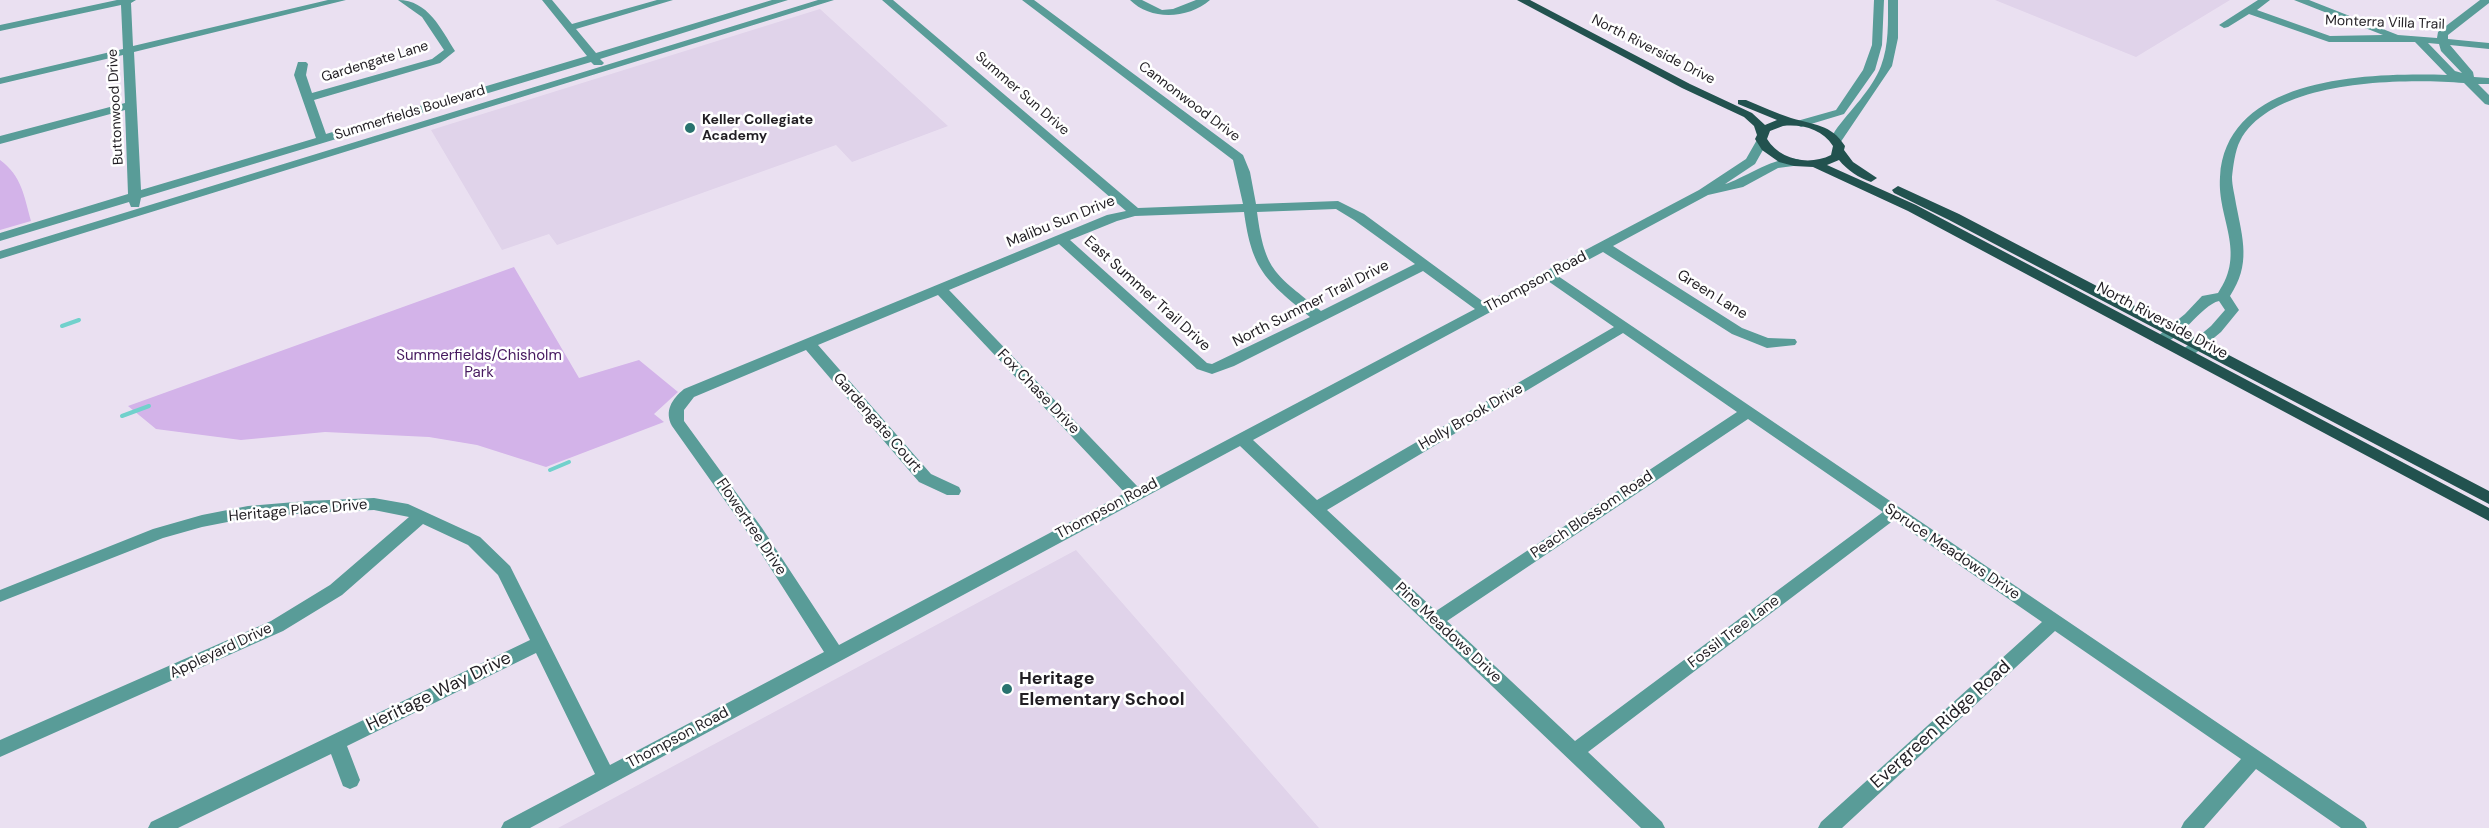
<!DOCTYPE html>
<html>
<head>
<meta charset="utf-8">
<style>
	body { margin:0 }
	canvas { display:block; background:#eae0f1 }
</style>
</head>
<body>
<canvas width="2489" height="828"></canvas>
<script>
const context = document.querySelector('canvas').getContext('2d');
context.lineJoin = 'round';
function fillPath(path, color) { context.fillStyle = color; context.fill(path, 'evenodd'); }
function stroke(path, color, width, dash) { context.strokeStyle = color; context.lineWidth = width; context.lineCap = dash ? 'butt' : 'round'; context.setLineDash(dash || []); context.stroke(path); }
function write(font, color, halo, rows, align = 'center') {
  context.font = font + ' "DM Sans",sans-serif'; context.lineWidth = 5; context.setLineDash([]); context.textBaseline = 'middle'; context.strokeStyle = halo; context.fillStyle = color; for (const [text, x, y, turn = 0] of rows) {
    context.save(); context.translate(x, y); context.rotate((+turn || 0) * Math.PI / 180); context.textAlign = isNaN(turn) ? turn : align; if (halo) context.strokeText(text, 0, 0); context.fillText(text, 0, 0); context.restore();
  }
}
const built = new Path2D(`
	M1995,0H2230L2136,57Z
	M820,9L948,126L852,162L836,145L557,245L549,234L502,250L431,130Z
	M1076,550L1319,828H558Z`);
const green = new Path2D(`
	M0,160C22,176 24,196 31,221L0,230Z
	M514,267L579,378L639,360L678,392L654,414L664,422L546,467L477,445L429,437L325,432L241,440L156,429L128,406Z`);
const stream = new Path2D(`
	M62,326L79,320
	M122,416L149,406
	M550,470L569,462`);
const minor = new Path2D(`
	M117,0H136L131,3L133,46L328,0H346L134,52L141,190L316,138L294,75L298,62H306L308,64L306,75L312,93L432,59L444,50L422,17L398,0C428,0 441,29 455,51L440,63L314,100L326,134L587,56L542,0H552L572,24L657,0H673L576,29L596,53L772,0H788L600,59L604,63L602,65H594L591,62L141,198L139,207H131L129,202L0,241V233L128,194L125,110L0,144V136L125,103L123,55L0,84V78L123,49L121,5L0,31V25Z
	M818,0H834L0,259V251Z
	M882,0H893L1138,208L1243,204L1233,160L1022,0H1034L1243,155L1250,172L1256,204L1338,201L1364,214L1485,303L1699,190L1746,159L1758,138H1766L1768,141L1755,164L1725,184C1744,179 1786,148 1803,162L1801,165L1778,168L1743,187L1708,195L1613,246L1742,328L1768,338L1795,339L1797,342L1795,345L1767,348L1732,334L1603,252L1558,276L2364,822L2367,828H2341L2256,769L2204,828H2181L2184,822L2241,759L2055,631L1842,828H1818L1821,822L2042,622L1894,520L1588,752L1662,822L1665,828H1641L1240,446L530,828H501L504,822L595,774L536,653L347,746L360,780L357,786L350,789L343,786L331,754L178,828H148L151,822L530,640L498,575L468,545L423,524L342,595L283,631L0,757V740L271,621L330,585L409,517L374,510L307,513L248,518L202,527L163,538L0,602V590L153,529L202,515L248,506L307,501L374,498L408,504L480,537L510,566L610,765L824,652L750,536L672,426C664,411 672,399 684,389L1107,215L1126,211ZM1336,209L1354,220L1415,264L1321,311C1276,274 1265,273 1257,212ZM1244,212C1252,271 1266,280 1310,317L1212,364L1207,363L1070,240L1117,221L1135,216ZM1059,244L1197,369L1212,374L1234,366L1423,271L1475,309L1138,487L949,290ZM1548,281L1614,327L1317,500L1253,440ZM938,295L1125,493L839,645L762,528L684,421V410L694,397L806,350L919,482L947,495H959L961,491L959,487L931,474L818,345ZM1623,333L1737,412L1436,611L1327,510ZM1748,419L1883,512L1575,741L1447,621Z
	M1130,0H1142L1162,10L1173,9L1196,0H1210C1188,19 1151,21 1130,0Z
	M1874,0H1884L1882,45L1875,70L1844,114L1801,127L1797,125V121L1836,110L1863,70L1872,45Z
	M1888,0H1898V38L1892,66L1840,143H1832L1830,140L1835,131C1850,110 1872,90 1881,66C1889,45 1888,22 1888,0Z
	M2258,0H2270L2257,10L2330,36L2383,35L2294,0H2309L2398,35L2437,38L2438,32L2480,0H2489V3L2448,35V39L2489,43V49L2450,45L2473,72L2474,77L2489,78V84H2478L2489,95V105L2485,104L2464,83C2404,78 2272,79 2240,141C2235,150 2233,168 2232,177C2232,186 2235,196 2236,204C2243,240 2251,264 2230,296L2239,310L2221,332L2191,357L2186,359L2179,354L2181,351L2211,326L2225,310L2219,301C2200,305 2176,349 2155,343L2153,340L2185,314L2202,296L2218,293C2247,251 2217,219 2220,177C2226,75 2371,73 2447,75L2415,42H2329L2249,14L2228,27L2224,28L2219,25ZM2428,43L2439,44L2441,51L2462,73L2455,71Z`);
const major = new Path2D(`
	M1517,0H1530L1690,84L1752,113L1765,125L1777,120L1738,104V100H1746C1761,106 1776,113 1791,118C1814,125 1831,124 1845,146L1844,150L1853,162L1877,178L1871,182C1859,178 1847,170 1839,160L1827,165L1916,205L2489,508V521L1908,211L1813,167L1794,166L1779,162L1762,150L1755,139L1757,135L1754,126L1744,117L1682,88ZM1783,126C1802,124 1822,129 1833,146L1831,155C1809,166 1780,160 1767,139L1770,131Z
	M1898,186L1959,214L2489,491V504L1949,220L1894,193L1892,190Z`);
const markers = [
	[690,128,6,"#29726f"],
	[1007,689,6,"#29726f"]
];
const farStreetnames = [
	["Monterra Villa Trail",2385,23,2],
	["North Riverside Drive",1653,50,27],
	["Gardengate Lane",375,62,-17],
	["Summer Sun Drive",1022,94,41],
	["Cannonwood Drive",1189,102,37],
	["Buttonwood Drive",116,107,-93],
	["Summerfields Boulevard",410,113,-17]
];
const farPoinames = [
	["Keller Collegiate",702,120],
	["Academy",702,136]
];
const streetNames = [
	["Malibu Sun Drive",1061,222,-22],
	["Thompson Road",1536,282,-28],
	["East Summer Trail Drive",1147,294,42],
	["Green Lane",1712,295,32],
	["North Summer Trail Drive",1311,304,-27],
	["North Riverside Drive",2162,321,28],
	["Fox Chase Drive",1038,392,46],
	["Holly Brook Drive",1471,417,-30],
	["Gardengate Court",877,423,49],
	["Thompson Road",1107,509,-28],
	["Heritage Place Drive",298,511,-5],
	["Peach Blossom Road",1592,515,-34],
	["Flowertree Drive",751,527,56],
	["Spruce Meadows Drive",1952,552,34],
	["Fossil Tree Lane",1734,632,-37],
	["Pine Meadows Drive",1448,633,43],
	["Appleyard Drive",221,651,-25],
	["Thompson Road",678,738,-28]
];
const parkNames = [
	["Summerfields/Chisholm",479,356],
	["Park",479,373]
];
const nearPoinames = [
	["Heritage",1019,679],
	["Elementary School",1019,700]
];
const nearStreetnames = [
	["Heritage Way Drive",439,692,-26],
	["Evergreen Ridge Road",1941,725,-42]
];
fillPath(built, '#e0d3ea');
fillPath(green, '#d3b3e9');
stroke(stream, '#71d1cc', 4);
fillPath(minor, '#599c98');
fillPath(major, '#22524f');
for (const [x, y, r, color] of markers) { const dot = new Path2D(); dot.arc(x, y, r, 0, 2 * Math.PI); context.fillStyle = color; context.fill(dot); stroke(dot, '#fff', 2); }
write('14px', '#211e23', '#fff', farStreetnames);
write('bold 14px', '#211e23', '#fff', farPoinames, 'left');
write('15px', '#211e23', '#fff', streetNames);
write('15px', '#46195f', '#fff', parkNames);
write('bold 18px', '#211e23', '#fff', nearPoinames, 'left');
write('18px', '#211e23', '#fff', nearStreetnames);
</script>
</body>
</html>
